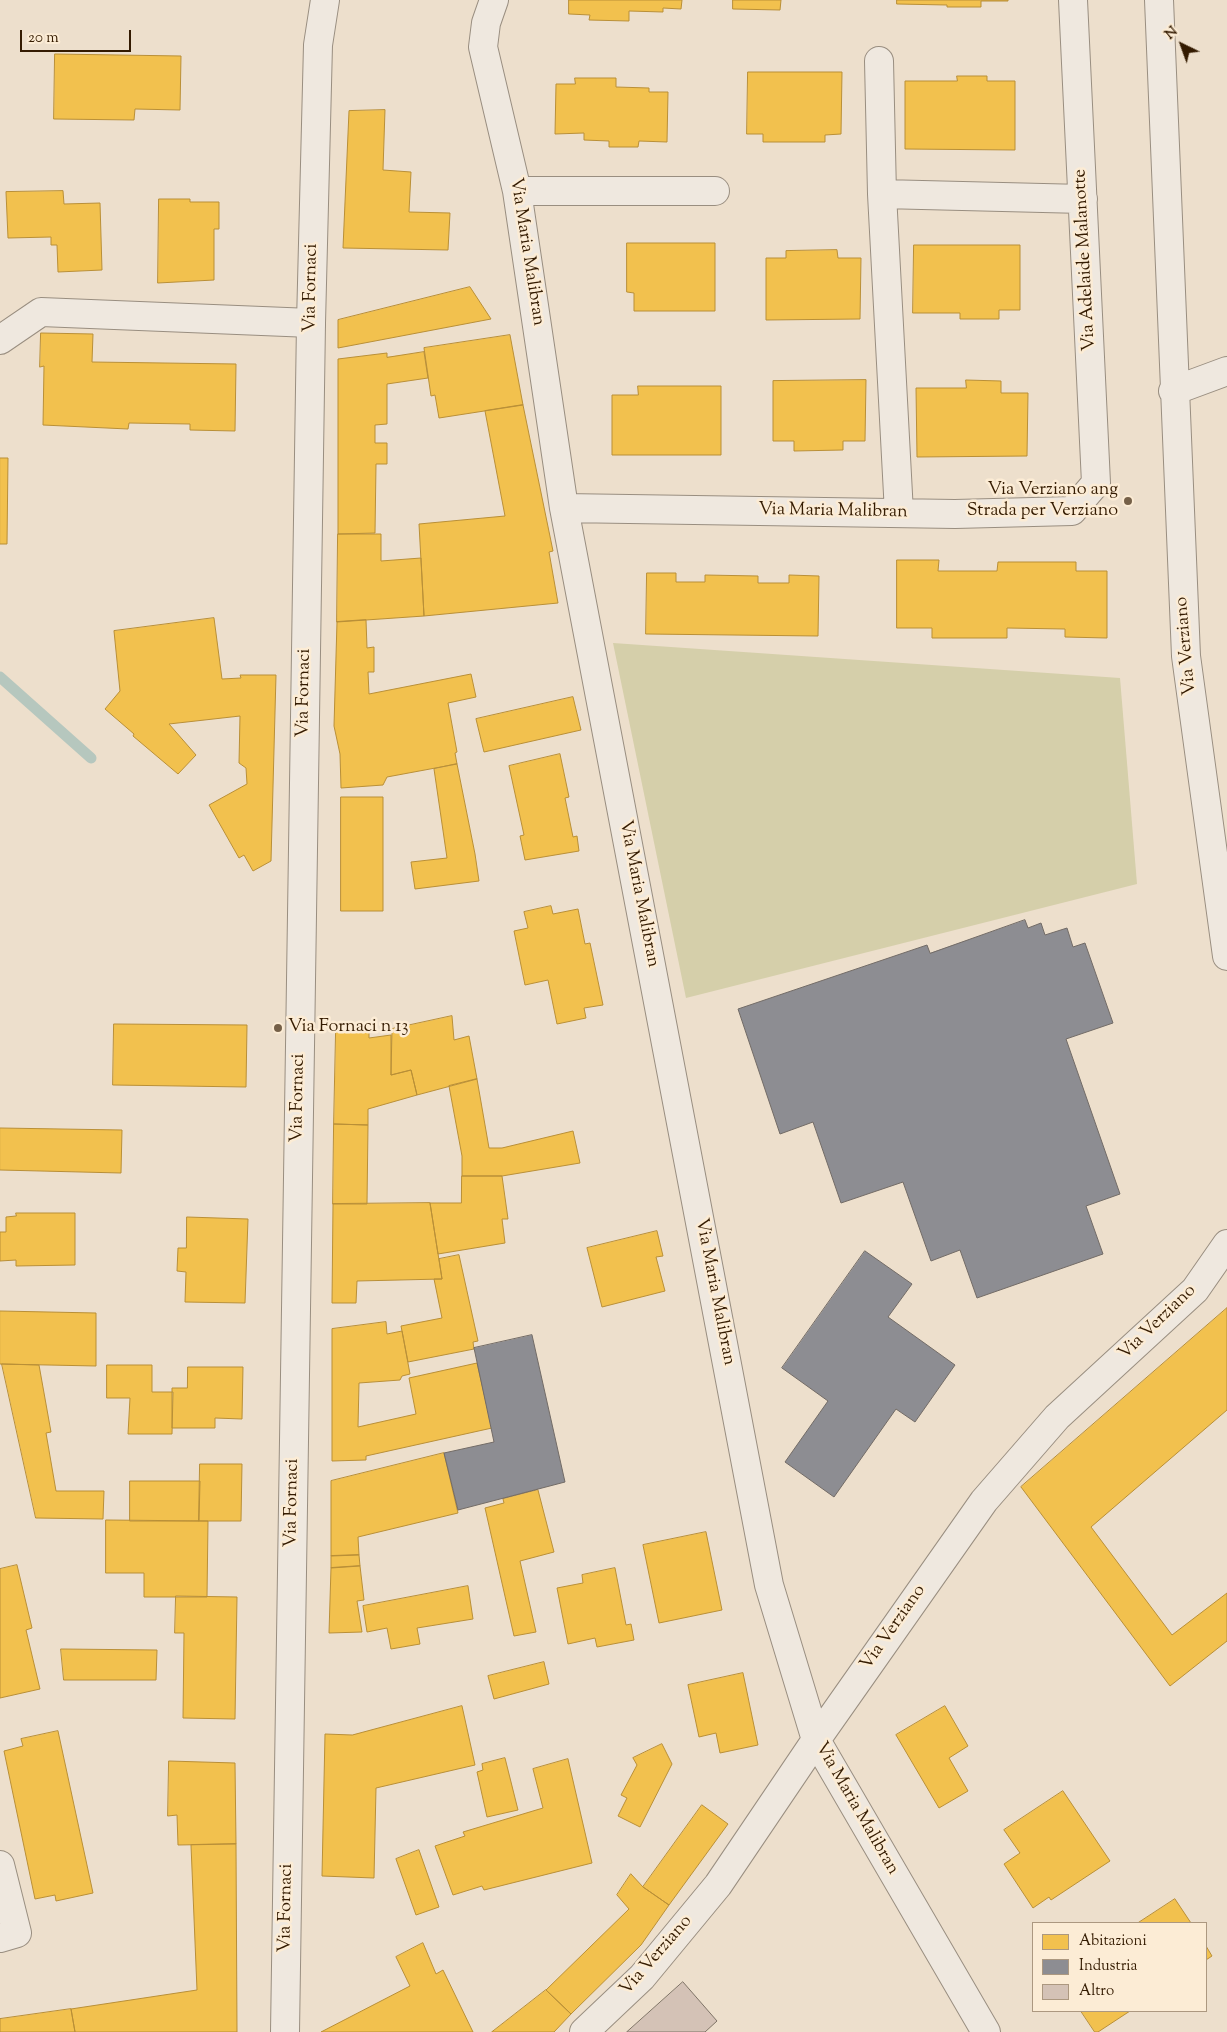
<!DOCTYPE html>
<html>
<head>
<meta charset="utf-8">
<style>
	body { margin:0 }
	#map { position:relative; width:1227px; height:2032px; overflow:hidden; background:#eddfcc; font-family:"Sorts Mill Goudy",serif }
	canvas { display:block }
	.legend { position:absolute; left:1032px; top:1922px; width:175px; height:90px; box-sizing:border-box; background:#fcecd5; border:1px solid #ac9880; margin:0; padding:6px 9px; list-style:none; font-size:15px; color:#341b01 }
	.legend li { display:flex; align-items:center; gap:10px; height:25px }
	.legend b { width:25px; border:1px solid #ac9880 }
	.north { position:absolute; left:1157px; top:20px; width:50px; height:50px; -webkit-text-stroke:4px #fcecd5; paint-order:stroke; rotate:318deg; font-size:14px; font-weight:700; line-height:20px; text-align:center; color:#341b01 }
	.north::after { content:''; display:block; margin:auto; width:18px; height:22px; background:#341b01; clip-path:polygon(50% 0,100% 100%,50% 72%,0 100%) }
	.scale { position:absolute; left:20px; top:30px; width:111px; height:22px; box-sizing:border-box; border:2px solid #341b01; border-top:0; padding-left:6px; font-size:15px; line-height:18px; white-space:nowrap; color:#341b01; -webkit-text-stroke:4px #fcecd5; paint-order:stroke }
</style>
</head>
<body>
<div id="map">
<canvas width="1227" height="2032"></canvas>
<ul class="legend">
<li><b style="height:14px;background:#f2c14e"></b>Abitazioni</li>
<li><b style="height:14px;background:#8d8d92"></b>Industria</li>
<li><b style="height:14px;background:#d4c2b6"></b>Altro</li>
</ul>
<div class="north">N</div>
<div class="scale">20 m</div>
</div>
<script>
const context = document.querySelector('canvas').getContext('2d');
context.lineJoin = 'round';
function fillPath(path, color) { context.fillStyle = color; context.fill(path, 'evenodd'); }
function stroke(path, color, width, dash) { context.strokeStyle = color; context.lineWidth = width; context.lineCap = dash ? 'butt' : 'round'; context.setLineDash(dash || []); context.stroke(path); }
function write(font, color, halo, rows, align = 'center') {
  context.font = font + ' "Sorts Mill Goudy",serif'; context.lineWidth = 5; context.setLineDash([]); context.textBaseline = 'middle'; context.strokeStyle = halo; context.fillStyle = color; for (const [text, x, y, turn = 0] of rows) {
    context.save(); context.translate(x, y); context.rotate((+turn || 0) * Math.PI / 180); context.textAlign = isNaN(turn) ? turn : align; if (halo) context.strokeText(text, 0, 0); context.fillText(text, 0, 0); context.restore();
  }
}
const green = new Path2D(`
	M613,643L1120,678L1137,884L686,998Z`);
const homes = new Path2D(`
	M569,0H682L681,9L663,8V12L629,11V21L589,20L590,15L569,14Z
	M733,0H781L780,10L733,9Z
	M897,0H1008V1H981V7H947V5L897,4Z
	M55,54L181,56L180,110L135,109L134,120L54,119Z
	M748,72H842L841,134L825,135V142H763V134H747Z
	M957,76H987V81H1015V150L905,149V81H957Z
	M575,78H616V87L649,88V92H668L667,142L639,141L638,147H609V141L584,140V133L555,134L556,84H575Z
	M385,110L383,170L411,172L409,212L450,213L448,250L343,248L349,111Z
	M63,191L64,204L100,203L102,270L58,272L57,245H51V237L8,238L6,192Z
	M159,199H190V202H219V229H214V280L158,283Z
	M627,243H715V311H634V293L627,292Z
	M914,245H1020V310H999V319H960V313H913Z
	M837,250L838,258H861L860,319L766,320V258H786V251Z
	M470,287L491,319L338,348V320Z
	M41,333L93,334L92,362L236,364L235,431L190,430V424L129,423L128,429L43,425L44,366L40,367Z
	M510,335L523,405L439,418L435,395L431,396L424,348Z
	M424,352L428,378L387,384V424L375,425V443H387V464H376L375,533L338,534V359L387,353V357Z
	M866,380L865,441H843V450L794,451V441H773V381Z
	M966,380L1001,381V393H1028L1027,456L917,457L916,388H966Z
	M638,386H721V455H612V395H638Z
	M523,405L553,551L549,552L558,603L424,616L419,524L505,516L485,411Z
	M0,458H8L7,544H0Z
	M338,534H381V561L421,558L424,616L337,622Z
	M897,560H939L938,571H997L998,562H1076V571H1107V638L1065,637V629L1007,628V638H932V628H897Z
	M647,573H676V582H705V575L758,576V583H789V575L819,576L818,636L646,634Z
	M214,618L222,679L241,678L240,675H276L271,861L253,871L244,855L239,858L209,805L247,784L246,768L239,763L240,716L169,724L196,755L178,774L133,736L134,734L105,709L120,691L114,631Z
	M366,620L367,648L374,647V672H368L369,694L471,674L476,697L448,703L457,752L455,753L457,764L387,777L383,785L341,788L340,754L334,726L337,622Z
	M573,697L581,730L484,752L476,719Z
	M560,754L569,797L565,798L573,837L577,836L579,851L525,860L520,836L524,835L509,766Z
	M457,764L475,854L479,881L415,889L411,862L447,858L434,769Z
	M341,797H383V911H341Z
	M551,906L553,914L578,909L585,944L590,943L603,1005L584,1008L586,1018L557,1024L548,980L525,985L514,931L528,928L524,912Z
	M452,1016L454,1040L469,1036L477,1079L417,1095L411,1070L391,1075L392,1029Z
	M114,1024L247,1025L246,1087L113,1085Z
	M336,1031L369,1032V1038L391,1035V1075L411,1070L417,1095L368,1109V1125L334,1124Z
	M477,1079L489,1148H502L573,1131L580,1163L502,1176H462V1156L449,1086Z
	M334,1124L368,1125L367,1204H333Z
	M0,1128L122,1130L121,1173L0,1170Z
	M462,1176H502L508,1219H502L505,1243L438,1254L430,1203H461Z
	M430,1203L442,1279L357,1281L356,1303H332L333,1204Z
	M16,1213H75V1265L16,1266V1260L0,1261V1232H6V1217L16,1216Z
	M187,1217L248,1219L245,1303L185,1302L186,1272L177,1271L178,1248H186Z
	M657,1231L663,1256L656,1257L665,1291L602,1307L587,1248Z
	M459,1255L478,1341L473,1342L474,1349L408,1362L401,1326L442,1318L434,1279H442L439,1259Z
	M1227,1308V1410L1091,1527L1172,1635L1227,1593V1641L1170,1686L1021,1487Z
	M0,1311L96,1313V1366L0,1364Z
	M386,1322L387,1334L402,1331L410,1374L402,1376L400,1380L359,1383L358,1427L416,1414L409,1378L477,1363L492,1428L366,1456V1460L332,1461V1329Z
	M2,1364L39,1365L51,1432L46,1433L56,1491H104L103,1519L36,1518Z
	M107,1365H152V1392H173L172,1434H128L130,1398H107Z
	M188,1367H243L242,1419L215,1418V1428H172V1388H187Z
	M444,1453L458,1513L358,1537L359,1555L331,1556V1481Z
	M200,1464H242L241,1521H199Z
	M130,1481H200L199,1521H130Z
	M538,1490L554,1552L520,1561L536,1632L514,1636L485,1508L504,1503L503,1499Z
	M106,1520L208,1521L207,1597H144V1573H106Z
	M706,1532L722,1610L659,1623L643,1545Z
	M359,1555L360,1566L331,1568V1556Z
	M17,1565L32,1628L26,1630L40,1689L0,1698V1569Z
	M360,1566L364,1600L357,1601L362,1632L329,1633L331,1568Z
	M615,1568L626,1625L631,1624L634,1640L597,1647L595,1638L568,1644L557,1588L583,1583L582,1575Z
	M468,1586L473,1619L417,1628L420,1644L391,1649L387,1628L367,1632L363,1606Z
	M176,1596L237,1597L235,1719L183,1718L184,1633H175Z
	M61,1649L157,1650L156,1680H64Z
	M544,1662L549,1684L494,1699L488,1676Z
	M743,1673L758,1745L720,1753L716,1733L699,1737L688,1685Z
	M462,1706L475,1765L376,1788L374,1878L322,1876L325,1734L352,1735Z
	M945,1706L968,1746L949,1758L968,1791L939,1808L896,1735Z
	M58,1731L93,1893L56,1901L55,1895L35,1899L4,1751L23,1746L21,1739Z
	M662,1744L672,1764L640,1827L618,1816L627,1798L621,1795L637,1765L633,1758Z
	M505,1758L518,1810L487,1817L477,1772L483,1770L482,1764Z
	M568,1759L592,1863L484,1890L482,1886L453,1895L435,1846L465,1836L463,1832L543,1808L533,1769Z
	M169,1761L235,1763L236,1844L178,1845L177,1815L168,1816Z
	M1063,1791L1110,1861L1051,1900L1049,1897L1033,1908L1004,1864L1020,1853L1004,1830Z
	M702,1805L728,1824L669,1905L643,1887Z
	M236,1844L237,2032H75L71,2009L197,1990L191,1845Z
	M419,1850L439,1907L416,1915L396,1859Z
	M631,1874L643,1887L669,1905L641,1945L571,2014L546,1990L629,1909L617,1895Z
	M1175,1899L1191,1923H1138Z
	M423,1943L436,1974L443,1970L473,2032H321L410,1986L396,1957Z
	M1206,1946L1212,1956L1206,1960Z
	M546,1990L571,2014L554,2032H492Z
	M71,2009L75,2032H0V2019Z
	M1081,2011H1130L1098,2032H1095Z`);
const industry = new Path2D(`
	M1025,920L1028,928L1041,923L1045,935L1067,928L1073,947L1085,943L1113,1023L1066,1039L1120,1194L1086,1206L1103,1254L977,1298L960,1250L931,1261L903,1182L841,1203L813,1122L780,1134L738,1009L927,945L930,953Z
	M865,1251L912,1284L888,1317L955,1365L915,1422L896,1409L834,1497L785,1462L828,1401L782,1368Z
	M532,1335L565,1482L458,1510L444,1453L494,1442L474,1348Z`);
const stream = new Path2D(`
	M0,677L91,758`);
const building = new Path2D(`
	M683,1982L717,2021L705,2032H627Z`);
const minor = new Path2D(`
	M494,0L486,23L483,47L517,191L564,508L769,1585L816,1740L986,2032
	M1159,0L1186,656L1227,956
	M879,61L882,194L899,513
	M517,191H715
	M882,194L1083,199
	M0,340L41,312L311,323
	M1173,391L1227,371
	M564,508L955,514L1072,511L1096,483L1073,0
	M0,1865L17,1933L0,1938
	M584,2032L642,1977L718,1885L816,1740L984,1501L1057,1417L1195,1290L1227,1244`);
const tertiary = new Path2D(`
	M285,2032L311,323L318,45L325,0`);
const markers = [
	[1128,501,5,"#756048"],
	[278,1028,5,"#756048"]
];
const streetNames = [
	["Via Maria Malibran",526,252,81],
	["Via Adelaide Malanotte",1086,260,-93],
	["Via Fornaci",312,288,-89],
	["Via Maria Malibran",833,512,1],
	["Via Verziano",1187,646,-95],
	["Via Fornaci",305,693,-89],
	["Via Maria Malibran",638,894,79],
	["Via Fornaci",299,1098,-89],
	["Via Maria Malibran",714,1292,79],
	["Via Verziano",1158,1323,-44],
	["Via Fornaci",293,1503,-89],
	["Via Verziano",894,1628,-55],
	["Via Maria Malibran",856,1809,60],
	["Via Fornaci",287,1908,-89],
	["Via Verziano",657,1956,-49]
];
const poiNames = [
	["Via Verziano ang",1118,491],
	["Strada per Verziano",1118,512],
	["Via Fornaci n 13",288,1028,"left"]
];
fillPath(green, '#d5cfaa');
fillPath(homes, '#f2c14e');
stroke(homes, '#b98f37', 1);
fillPath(industry, '#8d8d92');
stroke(industry, '#726b66', 1);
stroke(stream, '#b6c7be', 11);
fillPath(building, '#d4c2b6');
stroke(building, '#7e7366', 1);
stroke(minor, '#998e80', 30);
stroke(tertiary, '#998e80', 30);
stroke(minor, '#efe8df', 28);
stroke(tertiary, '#efe8df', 28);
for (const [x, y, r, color] of markers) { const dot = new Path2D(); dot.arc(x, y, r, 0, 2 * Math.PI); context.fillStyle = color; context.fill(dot); stroke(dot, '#fcecd5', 2); }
write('18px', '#341b01', '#fcecd5', streetNames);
write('18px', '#341b01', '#fcecd5', poiNames, 'right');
</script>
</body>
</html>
